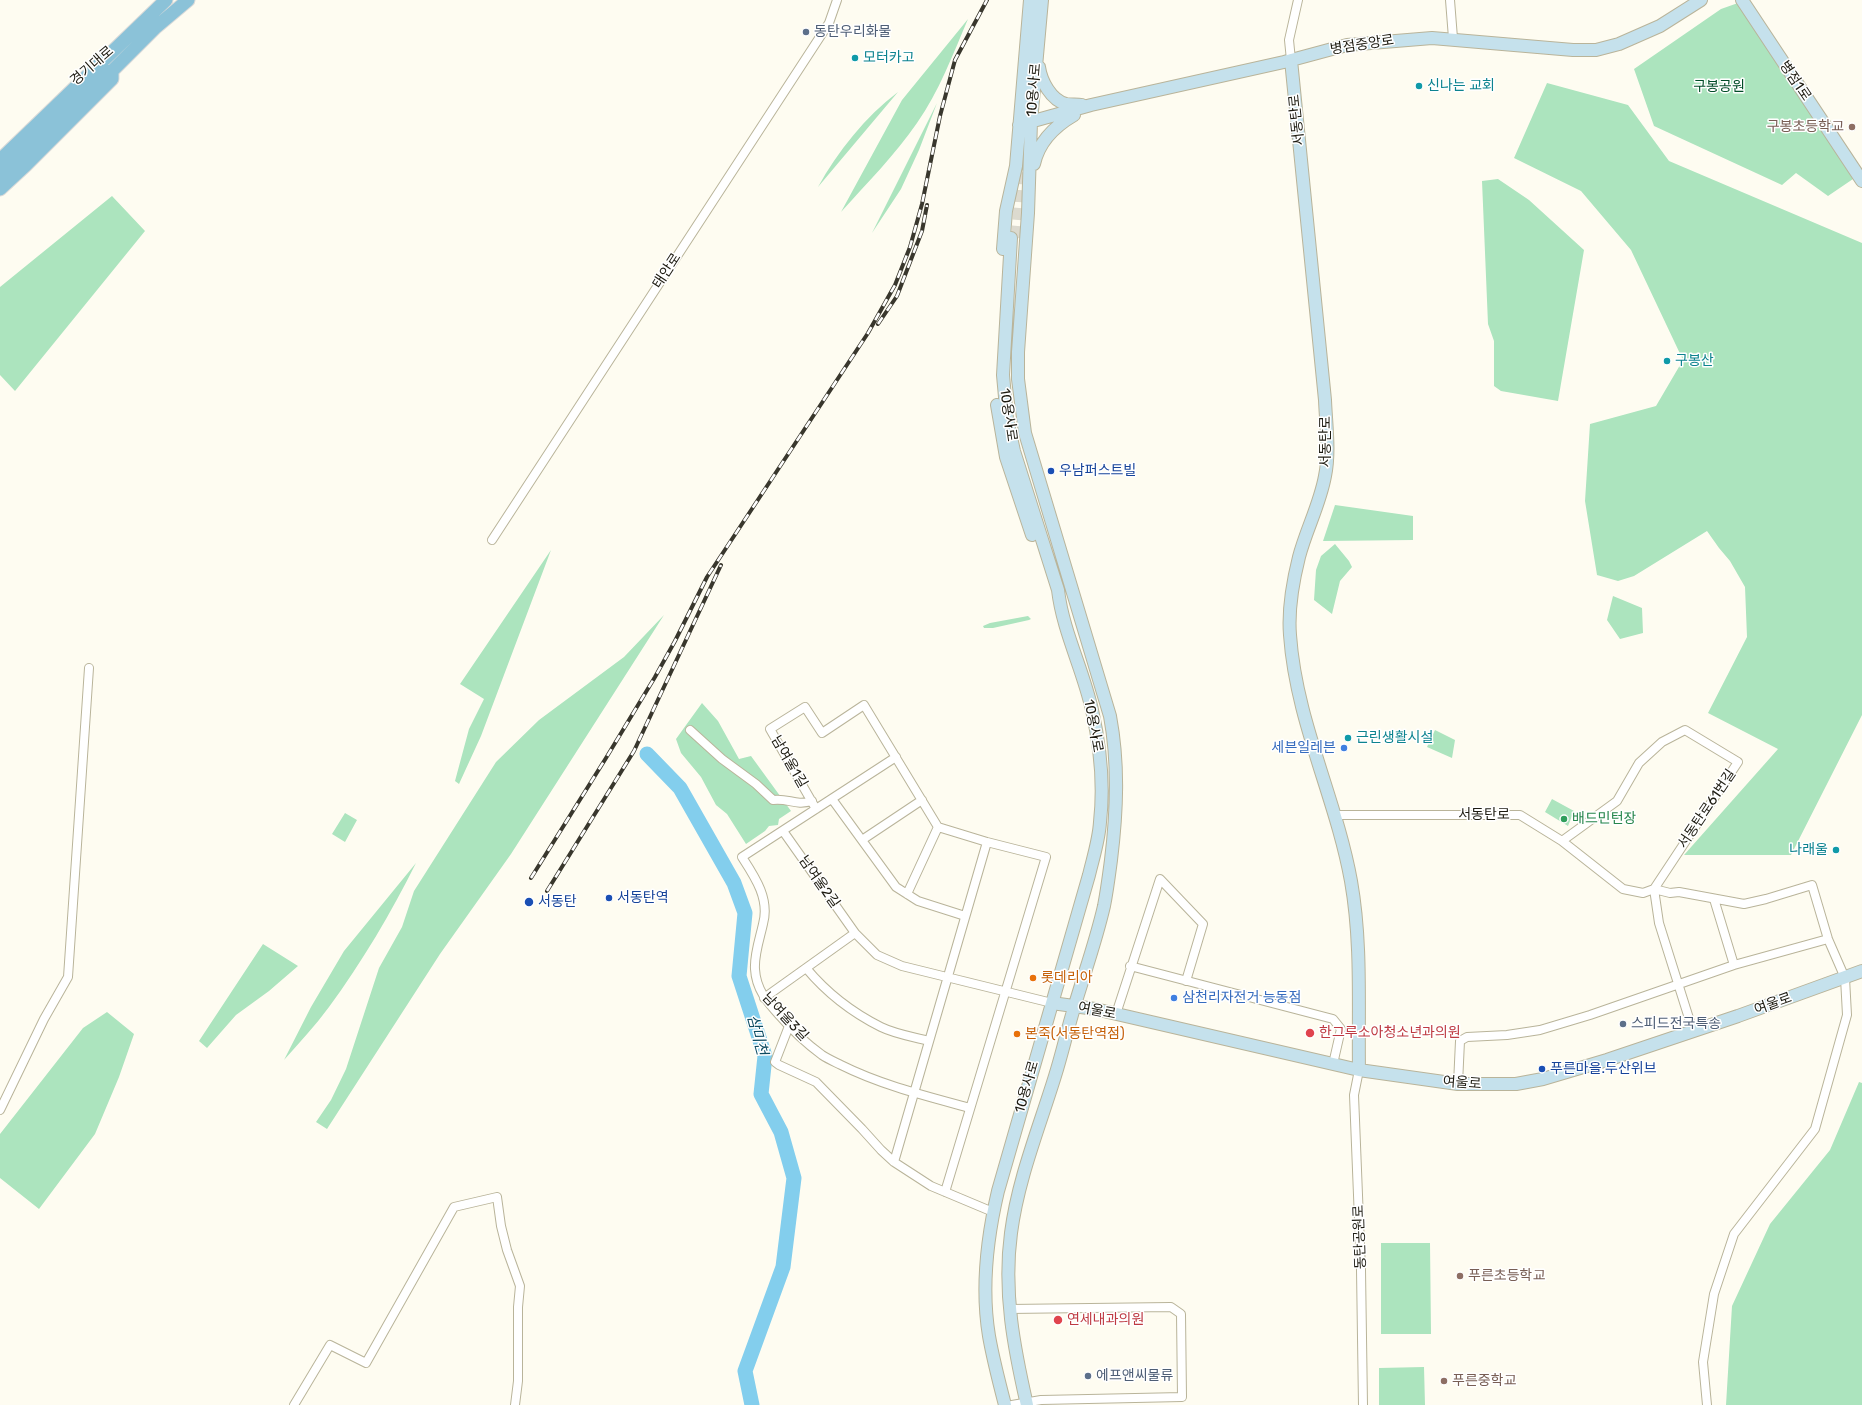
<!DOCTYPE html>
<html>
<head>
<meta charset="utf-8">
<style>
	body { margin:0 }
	canvas { display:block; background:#fefcf1 }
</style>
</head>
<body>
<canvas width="1862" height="1405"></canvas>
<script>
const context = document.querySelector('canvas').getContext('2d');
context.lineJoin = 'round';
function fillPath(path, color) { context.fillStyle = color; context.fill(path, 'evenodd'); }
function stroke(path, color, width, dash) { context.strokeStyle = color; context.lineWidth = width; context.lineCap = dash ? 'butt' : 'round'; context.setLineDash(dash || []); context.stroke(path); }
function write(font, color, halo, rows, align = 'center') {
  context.font = font + ' Rubik,"Noto Sans KR",sans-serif'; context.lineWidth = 3; context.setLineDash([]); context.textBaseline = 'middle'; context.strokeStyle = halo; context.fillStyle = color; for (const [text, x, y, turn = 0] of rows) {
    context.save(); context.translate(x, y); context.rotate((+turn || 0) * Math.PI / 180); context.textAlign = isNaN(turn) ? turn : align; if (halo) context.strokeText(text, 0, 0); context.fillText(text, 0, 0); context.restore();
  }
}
const green = new Path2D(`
	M1738,3L1853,179L1828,196L1796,173L1782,185L1654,126L1634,69L1721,9Z
	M968,19C953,54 939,92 917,123C895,155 867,183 841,212L902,100Z
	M1547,83L1628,105L1669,161L1862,243V715L1791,855H1684L1778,749L1708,713L1747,637L1745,587L1730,561L1719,548L1707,531L1634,576L1618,581L1597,575L1585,501L1590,424L1656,406L1683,360L1631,250L1581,191L1514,158Z
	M898,92L818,187C838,151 865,117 898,92Z
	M937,103L919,150L901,189L872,233Z
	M1498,179L1529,200L1584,250L1558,401L1501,391L1494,386V341L1488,324L1482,181Z
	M112,196L145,231L15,391L0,375V287Z
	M1335,505L1413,516V540L1323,541Z
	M1335,544L1349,561L1352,567L1340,581L1332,614L1314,600L1316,570L1321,556Z
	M551,550L481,736L459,784L455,781L469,729L484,699L460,684Z
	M1613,596L1642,608L1643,633L1620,639L1607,620Z
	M664,615L511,854L440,954L327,1129L316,1122L331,1100L346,1069L379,968L402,927L414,891L496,762L539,720L624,657Z
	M1028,616L1031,619L1029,620L993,628H984L983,626L990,623Z
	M702,703L718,721L739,759L751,756L791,811L779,819L778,825L769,826L765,831L746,844L727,814L716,805L701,777L681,753L676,739Z
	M1435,730L1455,740L1452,758L1427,747Z
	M1552,799L1574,811L1568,826L1545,812Z
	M345,813L357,820L345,842L332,834Z
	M416,863C391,913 362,962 329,1007C315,1026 299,1043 284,1060L311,1007L344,951Z
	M263,944L298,966L269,991L236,1015L207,1048L199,1041Z
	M107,1012L134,1034L119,1077L95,1134L39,1209L0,1178V1134L83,1028Z
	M1859,1082L1862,1083V1405H1726L1732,1306L1770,1224L1830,1150Z
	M1381,1243H1430L1431,1334H1381Z
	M1424,1367L1425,1405H1379V1368Z`);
const river = new Path2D(`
	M647,754L680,788L734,883L745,913L739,976L765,1056L761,1094L781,1132L794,1178L783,1267L745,1371L752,1405`);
const secondaryTunnel = new Path2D(`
	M1017,238L1025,136`);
const street = new Path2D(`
	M1450,0L1453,38
	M1291,60L1289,40L1298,0
	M492,540L829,23L837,0
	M690,730L722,759L756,784L773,800C789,798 795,806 812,801
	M896,757L742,857C755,877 770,899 763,924C760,938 754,954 755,969C756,989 767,1002 780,1016C792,1030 807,1044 822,1055C828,1059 835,1062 841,1065C881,1085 926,1096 970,1108
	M832,799L896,887L918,901L965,916
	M816,809L770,729L805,707L822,733L864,705L938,827L987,842L1046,857L945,1192
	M1336,815H1520L1562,841L1623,889L1643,893L1654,889L1738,762L1685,730L1662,742L1639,763L1617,801L1562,841
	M783,831L855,933L877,955L902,966L1052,1003
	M862,840L922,800
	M907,894L938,827
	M1714,899L1734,965
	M1130,966L1333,1019L1341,1029L1333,1064
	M806,968C826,992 853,1013 881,1027C895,1034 914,1037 929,1041
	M764,998L855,933
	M1116,1014L1160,879L1203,924L1186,981
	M789,1026L775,1062L779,1065L816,1082L862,1129L881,1150L894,1162L931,1186L993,1212
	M1693,1031L1659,923L1654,889L1670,893L1679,892L1744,904L1766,899L1812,885L1828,939L1845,978L1847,1015L1815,1129L1734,1234L1714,1294L1703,1362L1707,1405
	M1359,1070L1354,1095L1361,1270L1363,1405
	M1458,1084L1460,1041L1467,1037L1507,1035L1540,1030L1590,1015L1734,965L1828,939
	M0,1110L44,1019L68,977L89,668
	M894,1162L987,842
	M1009,1309L1171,1307L1181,1314L1182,1397L1041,1400L1012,1405
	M294,1405L330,1345L366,1363L454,1207L497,1197L501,1226L507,1250L520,1286L518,1307V1381L515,1405`);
const secondary = new Path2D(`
	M1742,0L1862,181
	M1291,60L1325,400C1326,425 1330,452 1325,476C1320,504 1306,530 1299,557C1293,581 1288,610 1290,635C1296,721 1336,798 1351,881C1362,943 1358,1007 1359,1070
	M1039,67C1041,81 1051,100 1066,104C1071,105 1077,104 1082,105
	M1019,125L1091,105L1284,62L1347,45L1432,38L1573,50H1596L1619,44L1660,26L1701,0
	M1034,164C1039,141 1055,126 1074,115
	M1003,249L1006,211L1016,166L1030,0
	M997,405L1006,457L1032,535
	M1052,1003L1095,1009L1359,1070L1458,1084H1516L1543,1079L1607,1060L1738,1016L1862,971
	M1005,1405C999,1382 993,1359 989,1336C981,1288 987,1238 998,1191L1089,875C1093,858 1099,840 1100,822C1104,786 1100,745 1092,710C1083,669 1063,632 1058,590L1014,451L1007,419L1003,375L1011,238
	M1027,1405C1014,1348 1003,1292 1011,1233C1018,1179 1039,1128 1055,1076C1062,1054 1067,1031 1074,1008C1084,974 1096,941 1104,906C1107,891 1109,875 1111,860C1117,811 1119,764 1110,716L1025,433L1018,379V352L1028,213L1031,122L1042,0`);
const primary = new Path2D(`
	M0,160L166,0
	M0,174L106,72L112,71L156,27L188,0
	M0,189L26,165L112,79V71`);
const rail = new Path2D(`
	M878,324L897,296L922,231L927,205
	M531,878L606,758L655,677L675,641L707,577L868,333L895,285L910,247L922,204L940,116L955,60L987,0
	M547,891L634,751L721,565`);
const markers = [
	[806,32,4,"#5c6f8a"],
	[855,58,4,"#0f9aa8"],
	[1419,86,4,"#0f9aa8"],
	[1852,127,4,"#8d6e63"],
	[1667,361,4,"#0f9aa8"],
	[1051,471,4,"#1a4fb4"],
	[1348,738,4,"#0f9aa8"],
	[1344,748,4,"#3f7fe0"],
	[1564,819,4,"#2e9e5b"],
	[1836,850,4,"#0f9aa8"],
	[609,898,4,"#1a4fb4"],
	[529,902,5,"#1a4fb4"],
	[1033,978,4,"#e8710a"],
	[1174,998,4,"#3f7fe0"],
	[1623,1024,4,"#5c6f8a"],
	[1310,1033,5,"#e0444e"],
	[1017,1034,4,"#e8710a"],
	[1542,1069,4,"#1a4fb4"],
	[1460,1276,4,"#8d6e63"],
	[1058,1320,5,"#e0444e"],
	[1088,1376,4,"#5c6f8a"],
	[1444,1381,4,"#8d6e63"]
];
const serviceNames = [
	["동탄우리화물",814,32],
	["스피드전국특송",1631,1024],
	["에프앤씨물류",1096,1376]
];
const streetNames = [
	["병점중앙로",1362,45,-9],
	["경기대로",92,66,-41],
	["병점1로",1795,81,56],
	["10용사로",1034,90,-85],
	["서동탄로",1297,120,-96],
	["태안로",667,271,-57],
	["10용사로",1008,415,82],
	["서동탄로",1326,442,-90],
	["10용사로",1093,726,80],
	["남여울1길",789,762,60],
	["서동탄로61번길",1707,809,-56],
	["서동탄로",1484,815],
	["남여울2길",819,882,55],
	["여울로",1773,1004,-20],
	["여울로",1097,1011,11],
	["남여울3길",785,1017,47],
	["여울로",1462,1083,4],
	["10용사로",1027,1087,-74],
	["동탄공원로",1360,1237,-92]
];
const cultureNames = [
	["모터카고",863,58],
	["신나는 교회",1427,86],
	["구봉산",1675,361],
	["근린생활시설",1356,738],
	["나래울",1828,850,"right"]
];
const parkNames = [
	["구봉공원",1719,87]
];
const educationNames = [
	["구봉초등학교",1844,127,"right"],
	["푸른초등학교",1468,1276],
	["푸른중학교",1452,1381]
];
const transitNames = [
	["우남퍼스트빌",1059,471],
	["서동탄역",617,898],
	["서동탄",538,902],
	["푸른마을.두산위브",1550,1069]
];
const shopNames = [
	["세븐일레븐",1336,748],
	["삼천리자전거 능동점",1182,998,"left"]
];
const leisureNames = [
	["배드민턴장",1572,819]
];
const foodNames = [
	["롯데리아",1041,978],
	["본죽(서동탄역점)",1025,1034]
];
const healthNames = [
	["한그루소아청소년과의원",1319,1033],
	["연세내과의원",1067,1320]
];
const waterNames = [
	["삼미천",757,1035,75]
];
fillPath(green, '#ace4be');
stroke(river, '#83ceed', 15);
stroke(secondaryTunnel, '#dcdacf', 12, [12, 6]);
stroke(street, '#b9b49a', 10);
stroke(secondary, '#b9b49a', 14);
stroke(primary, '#dbdbd9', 15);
stroke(street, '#fff', 8);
stroke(secondary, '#c5e1ec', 12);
stroke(primary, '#8bc2d8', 13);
stroke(rail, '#39372d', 4);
stroke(rail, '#fff', 2.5, [8]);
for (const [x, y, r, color] of markers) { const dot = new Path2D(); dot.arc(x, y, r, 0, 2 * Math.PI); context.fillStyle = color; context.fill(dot); stroke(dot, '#fff', 1.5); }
write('14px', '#4e5e75', '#fff', serviceNames, 'left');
write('14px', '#1d1b11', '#fff', streetNames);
write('14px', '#0d838f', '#fff', cultureNames, 'left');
write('14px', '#004c27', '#fff', parkNames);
write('14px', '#785e54', '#fff', educationNames, 'left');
write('14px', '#164399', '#fff', transitNames, 'left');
write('14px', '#366cbe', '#fff', shopNames, 'right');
write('14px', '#27864d', '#fff', leisureNames, 'left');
write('14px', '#c56008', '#fff', foodNames, 'left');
write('14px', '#be3a42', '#fff', healthNames, 'left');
write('italic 15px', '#0d4c62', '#fff', waterNames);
</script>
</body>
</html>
